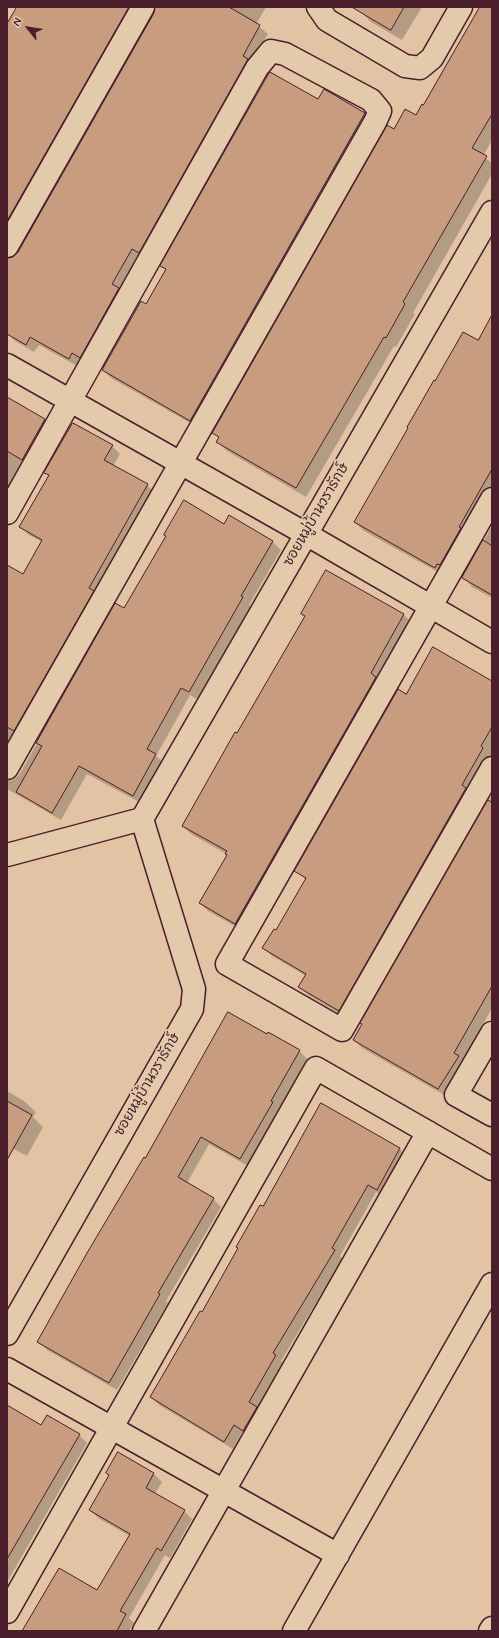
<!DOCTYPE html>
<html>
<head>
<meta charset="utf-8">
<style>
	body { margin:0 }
	#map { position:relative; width:499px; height:1638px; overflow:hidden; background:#e2c4a4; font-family:Mynerve,sans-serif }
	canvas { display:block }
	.frame { position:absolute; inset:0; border:8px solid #4a1f2b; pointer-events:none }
	.north { position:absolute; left:8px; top:8px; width:40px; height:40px; -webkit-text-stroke:3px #e2caab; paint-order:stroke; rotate:300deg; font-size:11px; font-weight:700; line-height:16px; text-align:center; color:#4a1f2b }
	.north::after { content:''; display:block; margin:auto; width:14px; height:18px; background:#4a1f2b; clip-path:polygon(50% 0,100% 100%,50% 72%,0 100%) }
</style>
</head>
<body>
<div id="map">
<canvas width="499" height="1638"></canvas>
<div class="frame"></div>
<div class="north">N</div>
</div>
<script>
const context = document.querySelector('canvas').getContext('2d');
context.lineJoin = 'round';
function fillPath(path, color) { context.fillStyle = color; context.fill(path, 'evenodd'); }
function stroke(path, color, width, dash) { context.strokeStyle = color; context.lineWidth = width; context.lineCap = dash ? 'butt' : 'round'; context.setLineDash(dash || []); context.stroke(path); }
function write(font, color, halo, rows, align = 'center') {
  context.font = font + ' Mynerve,"Playpen Sans Thai",sans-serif'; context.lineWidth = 3.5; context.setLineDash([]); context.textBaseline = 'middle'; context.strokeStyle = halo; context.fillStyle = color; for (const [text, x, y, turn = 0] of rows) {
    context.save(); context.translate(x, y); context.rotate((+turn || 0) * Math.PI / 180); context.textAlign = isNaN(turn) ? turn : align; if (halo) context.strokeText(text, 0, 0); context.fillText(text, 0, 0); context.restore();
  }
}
const shadow = new Path2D(`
	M18,7H137L7,244V26Z
	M163,7H266L256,24L268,34L77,366L39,345L34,352L15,341L7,333V259L13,258L19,253Z
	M362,7H422L402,40L371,22L360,11Z
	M481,7H492V140L483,156L492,163V174L413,313L415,314L396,347L394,346L306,497L227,451L217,441L219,438L214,433L394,130L416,117L424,106Z
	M319,100L364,113L373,121L199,428L111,378L103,370L146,305L166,270L161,266Z
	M492,317V500L445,576L364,531L355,522L435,382L478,341Z
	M7,399L45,420L53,428L7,491Z
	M112,446L120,454L113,466L147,485L155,493L7,765V566L23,575L42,542L29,535L21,527L50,477L45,472Z
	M225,525L273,542L281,550L249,605L251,606L197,699L190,695L156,756L164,763L141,803L87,774L61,820L7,789V781L13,780L19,775L116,605L124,610Z
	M492,526V598L472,587L463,577Z
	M326,572L404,615L412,623L243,931L208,911L200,903L228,855L191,834L183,826L305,617L302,614Z
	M492,682V767L347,1018L308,995L299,987L306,976L272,956L263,948L276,932L306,880L296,871L407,695Z
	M492,795V1008L463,1061L466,1065L446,1096L362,1048L354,1040L363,1025L362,1023Z
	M269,1034L299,1051L307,1059L279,1109L281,1111L248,1166L209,1144L187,1183L213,1199L221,1207L166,1301L168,1303L117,1390L47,1350L39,1342L145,1159Z
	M7,1091L24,1101L36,1112L33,1117L43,1127L27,1156L14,1149L7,1161Z
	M322,1105L400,1149L408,1157L385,1197L376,1192L340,1256L342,1259L281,1361L283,1363L258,1408L265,1415L252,1438L242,1432L233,1449L159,1405L151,1397L202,1313Z
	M7,1407L41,1426L79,1435L87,1443L7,1582Z
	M118,1454L154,1474L162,1482L155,1494L184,1511L192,1519L170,1558L165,1555L129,1618L134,1623L129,1631H22L98,1592L130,1536L98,1518L90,1510L110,1476L107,1473Z`);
const building = new Path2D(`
	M17,7H129L7,221V24Z
	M155,7H229L260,25L243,56L248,59L139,253L132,249L112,284L119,288L80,358L72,353L69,359L30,337L26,345L7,334V258L13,257L18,252L154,13Z
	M352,7H404L391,30Z
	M480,7H492V114L472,148L487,156L403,302L405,304L386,338L384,337L296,488L216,442L219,437L212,433L387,125L394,129L405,109L416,115L422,104L423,105Z
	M270,72L318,99L324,89L365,113L190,421L102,370L141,301L146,304L166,269L160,266Z
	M492,315V469L459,527L461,528L440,565L437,564L435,568L354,522L408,428L407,427L434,380L435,381L463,332L478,340Z
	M7,397L45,419L22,460L7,451Z
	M73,423L113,445L104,460L148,484L89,588L94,591L14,731L7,727V565L23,574L42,540L19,527L49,475L44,473Z
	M184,500L224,524L229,515L273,541L241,596L243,597L189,692L181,688L147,749L156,754L133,796L79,766L52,813L16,792L42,746L36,743L115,603L124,608L166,536L164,535Z
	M483,540L492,546V595L462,578Z
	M326,570L404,614L371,673L376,677L235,924L199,903L227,855L225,854L227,851L182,826L235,732L237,733L305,616L301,614Z
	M433,647L492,681V727L481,746L483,748L462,785L466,788L339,1011L298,987L306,974L262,948L274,929L276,930L306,878L294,871L398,689L406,694Z
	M488,800L492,803V986L454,1053L459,1056L438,1089L353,1040L362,1024L360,1023Z
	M228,1012L267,1034L268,1032L300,1050L271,1101L273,1102L240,1159L201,1137L178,1177L214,1198L158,1293L160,1294L109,1383L37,1342L87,1253L144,1157L145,1158Z
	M7,1101L32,1115L7,1160Z
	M321,1103L400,1148L377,1190L368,1185L332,1248L335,1250L273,1353L276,1355L249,1402L257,1407L243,1431L234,1425L224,1442L150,1397L200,1311L202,1312L238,1248L236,1247L260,1205L263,1206Z
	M7,1405L41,1425L47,1415L80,1434L7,1559Z
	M118,1452L154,1473L146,1488L185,1510L161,1551L157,1548L120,1611L126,1614L117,1631H22L59,1568L97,1590L130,1534L89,1510L109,1475L106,1473Z`);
const minor = new Path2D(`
	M318,7L327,20L405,66L420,68L432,58L461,7
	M7,246L143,7
	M7,365L306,534L492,642
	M492,499L227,964L342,1030L492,768
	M7,513L257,68L271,51L285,54L371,100L380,111L375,122L7,768
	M7,855L142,819L492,212
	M492,1033L456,1095L492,1115
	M7,1334L192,1009L194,989L142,819
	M7,1369L338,1555
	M7,1612L316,1068L492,1169
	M144,1631L428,1132
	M294,1631L492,1284
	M490,1631L492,1628`);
const streetNames = [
	["ซอยหมู่บ้านวรารักษ์",317,515,-60],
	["ซอยหมู่บ้านวรารักษ์",148,1085,-60]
];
fillPath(shadow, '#0003');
fillPath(building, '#c79c7f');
stroke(building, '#4a1f2b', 1);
stroke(minor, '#4a1f2b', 25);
stroke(minor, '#e2caab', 22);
write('14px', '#4a1f2b', '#e2caab', streetNames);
</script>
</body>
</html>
